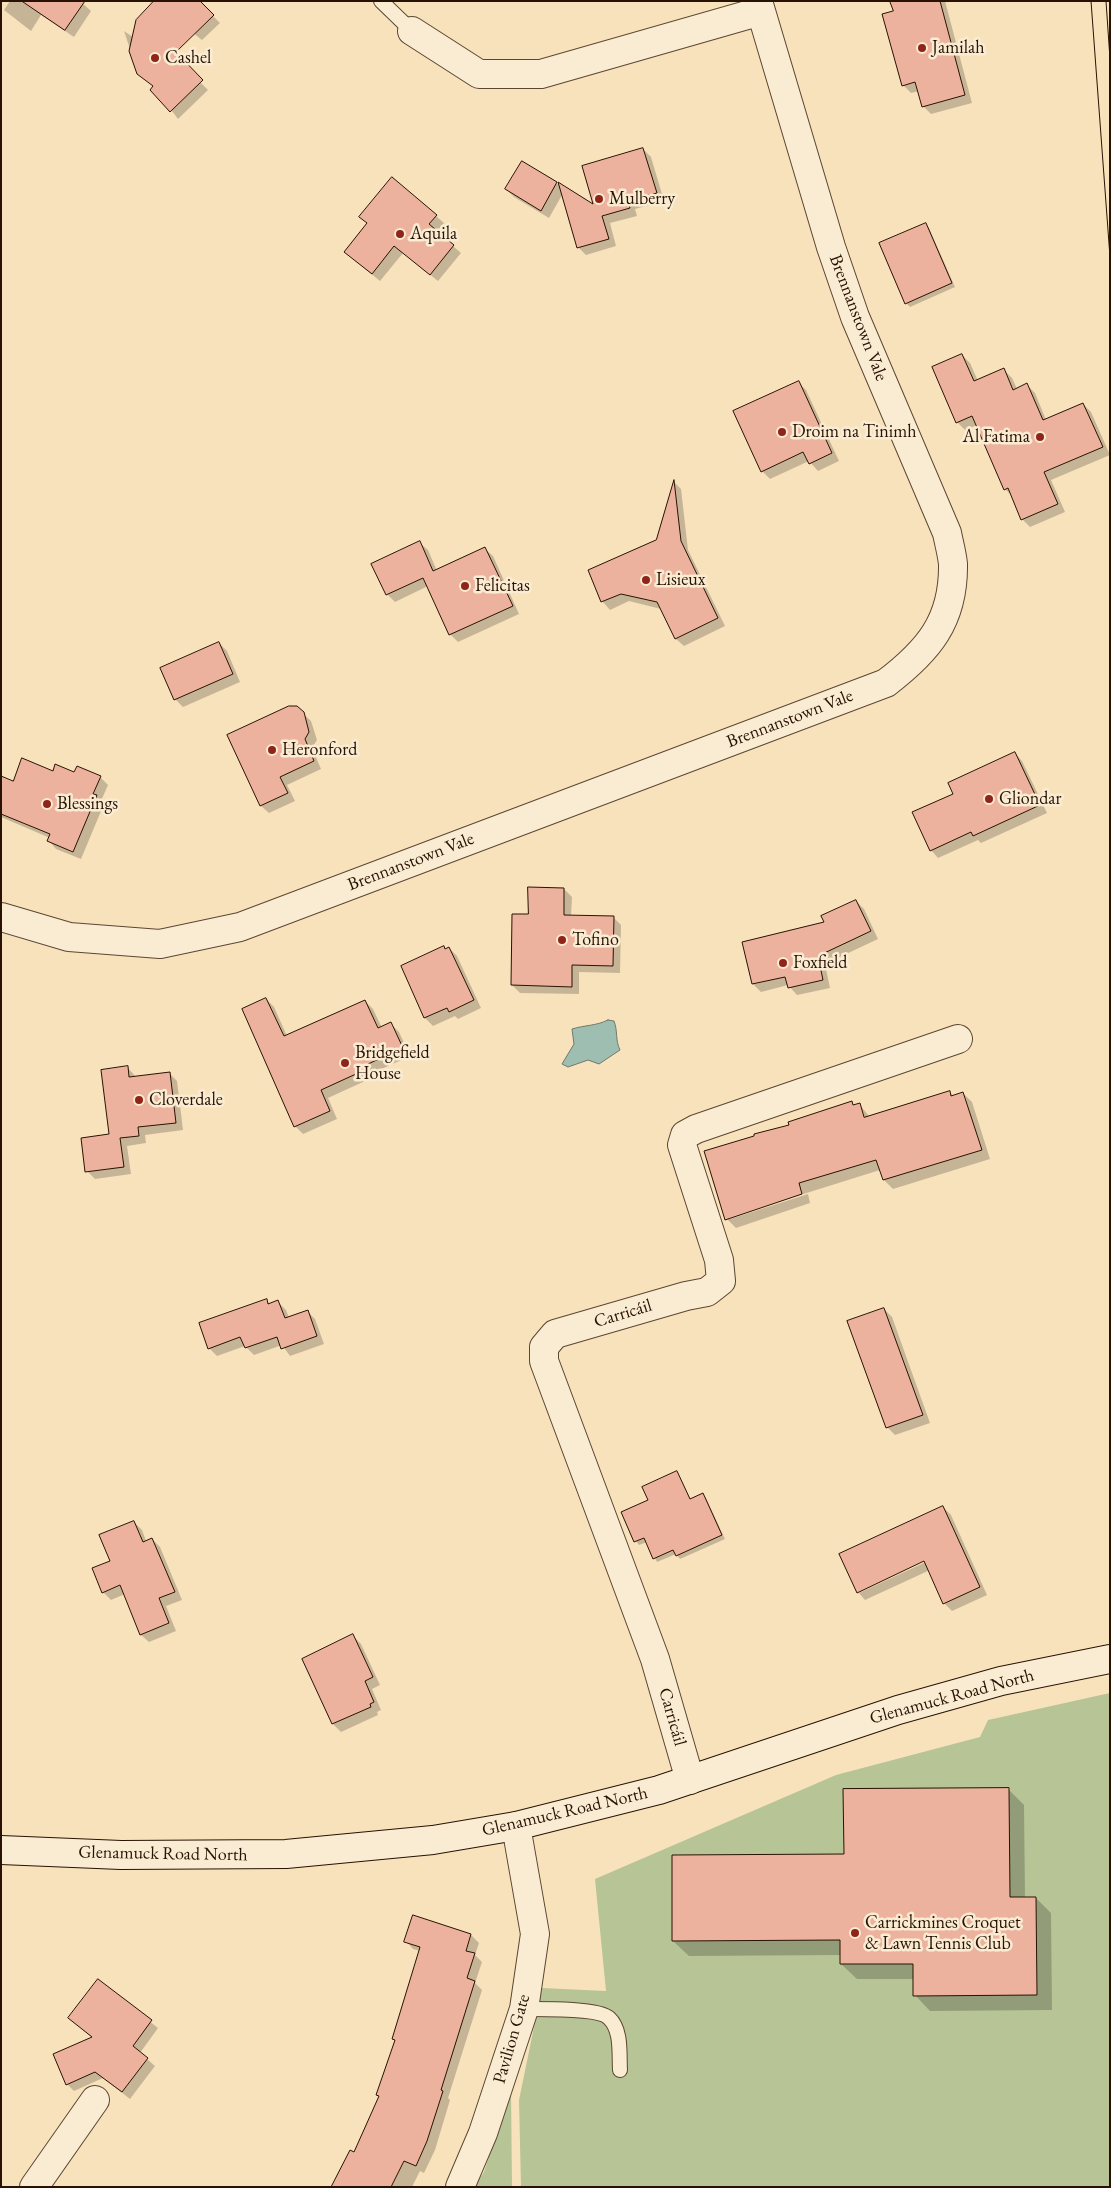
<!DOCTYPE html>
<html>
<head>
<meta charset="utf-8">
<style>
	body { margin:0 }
	#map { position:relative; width:1111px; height:2188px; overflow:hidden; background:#f8e2bc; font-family:"EB Garamond",serif }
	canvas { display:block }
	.frame { position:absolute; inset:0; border:2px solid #281203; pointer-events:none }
</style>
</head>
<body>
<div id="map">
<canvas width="1111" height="2188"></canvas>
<div class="frame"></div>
</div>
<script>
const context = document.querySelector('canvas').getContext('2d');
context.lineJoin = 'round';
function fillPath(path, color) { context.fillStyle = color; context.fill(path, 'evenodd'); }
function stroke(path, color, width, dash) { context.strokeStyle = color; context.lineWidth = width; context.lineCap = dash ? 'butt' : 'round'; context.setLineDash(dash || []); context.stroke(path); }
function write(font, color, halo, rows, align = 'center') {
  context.font = font + ' "EB Garamond",serif'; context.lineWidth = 5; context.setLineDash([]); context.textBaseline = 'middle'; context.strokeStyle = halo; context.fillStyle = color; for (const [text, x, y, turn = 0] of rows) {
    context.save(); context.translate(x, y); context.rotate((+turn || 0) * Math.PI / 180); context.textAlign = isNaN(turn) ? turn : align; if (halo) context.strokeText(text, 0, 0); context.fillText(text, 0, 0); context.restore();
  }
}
const green = new Path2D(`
	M1110,1693V2187H521L519,2100L542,1988L606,1991L595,1879L836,1775L980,1737L988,1720Z
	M511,2090L512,2187H474L484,2172Z`);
const water = new Path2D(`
	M608,1020L614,1021C618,1031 615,1040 620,1050L599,1064L588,1060L568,1067L562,1064L574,1044L572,1029C585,1025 596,1026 608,1020Z`);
const shadow = new Path2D(`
	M10,1H80L91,11L74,37L41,15L31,31L4,10Z
	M152,1H198L220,23L202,40Z
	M891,1H945L972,103L931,114L923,106L919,91L911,93L903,85Z
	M124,31L201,83L208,90L178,119L154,87L138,73Z
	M643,149L651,157L664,201L635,209L637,216L610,223L616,246L586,255L578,247L562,195L549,218L514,197L506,189L522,163L595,206Z
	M436,216L444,223L437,232L461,253L438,281L403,253L380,281L353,259L368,224L361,217Z
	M926,224L929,228L955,287L910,307L906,303Z
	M962,355L970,363L978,381L1004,370L1012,378L1017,389L1027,385L1035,393L1046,420L1083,404L1091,412L1110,455L1051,480L1065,512L1030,527L1022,519L1013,497L1005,489L977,425L965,430L957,422Z
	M798,382L806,390L839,461L818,471L809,461L770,479L762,471Z
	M674,482L681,489L688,550L725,626L684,646L676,639L661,609L629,601L610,610L603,602L589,571L657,541Z
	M420,543L428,550L437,571L485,549L493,556L519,614L458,642L450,634L428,586L395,602L387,594Z
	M219,643L227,651L240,682L183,707L175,699Z
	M296,707L311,721L317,740L312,748L321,769L287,785L295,801L269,813L261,806Z
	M1015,753L1022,761L1047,813L981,843L978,840L938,858L931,850L955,794Z
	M53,772L100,777L108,785L101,801L104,804L81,859L56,849L49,841L50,838L1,817V777L13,782Z
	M564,889L572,897L571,916L613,917L621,925L620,973L579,972V994L520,993L512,985L529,915Z
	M856,901L864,909L878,939L825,964L830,988L797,995L788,985L761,992L753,984L743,943L826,923Z
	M449,948L457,956L481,1008L458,1019L455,1016L433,1026L425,1018L402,967Z
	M266,999L274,1007L287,1036L365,1001L373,1009L382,1028L391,1024L399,1032L410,1056L375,1072L376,1076L328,1098L337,1119L303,1134L296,1127L243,1010Z
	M128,1068L136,1077L169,1073L177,1081L183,1130L145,1135L146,1143L127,1146L131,1174L95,1179L87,1171L111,1135Z
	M949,1092L954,1096L963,1093L972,1102L990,1159L893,1189L884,1180L880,1170L730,1217V1219L808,1194L810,1203L736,1228L727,1219L791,1126L851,1103L855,1106L859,1104L869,1116Z
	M266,1300L271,1305L278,1302L286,1310L289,1318L307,1311L315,1319L324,1344L290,1356L282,1345L254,1355L245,1346L217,1356L209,1348Z
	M884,1309L892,1317L930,1423L895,1435L887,1427Z
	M677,1473L691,1500L703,1495L706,1498L725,1539L680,1559L676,1554L657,1562L647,1542L639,1545L636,1541Z
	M943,1507L951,1515L987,1595L952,1611L944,1603L930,1570L865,1600L858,1592L840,1555ZM929,1558L930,1560L859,1593V1590Z
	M134,1522L142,1530L146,1541L152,1539L160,1547L182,1600L166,1606L176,1631L149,1642L141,1635L125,1594L111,1600L103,1592Z
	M353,1636L361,1644L380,1685L372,1689L381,1710L377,1712L378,1715L341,1732L333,1724L303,1659Z
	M1008,1789L1024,1805L1025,1898H1036L1051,1913L1052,2010L930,2011L915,1995V1979H857L841,1964V1955L689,1956L673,1941L845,1855Z
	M414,1917L471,1935L479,1943L475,1955L482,1962L475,1983L482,1990L448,2098L450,2100L435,2150L424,2173L420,2171L412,2187H333L355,2154L380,2097L378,2095L396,2041L393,2038L420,1951L413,1949L406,1941Z
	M98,1981L158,2028L140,2053L155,2066L130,2099L103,2078L74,2091L67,2084L93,2038L69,2018Z`);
const building = new Path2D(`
	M22,1H85L65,30Z
	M154,1H200L214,15L176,52L203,80L170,112L150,90L153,86L137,74L129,51L136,20Z
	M890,1H940L965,95L922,107L915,82L902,86L882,14L893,11Z
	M643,148L657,193L628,201L630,208L602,216L609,239L577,248L558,182L593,204L582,166Z
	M522,161L557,182L541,211L505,189Z
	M392,177L437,215L429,224L454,245L430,275L394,246L372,274L344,252L367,223L359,217Z
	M926,223L952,283L905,304L879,243Z
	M962,354L974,381L1004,368L1013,390L1027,383L1043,420L1083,403L1103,447L1044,472L1058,504L1021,520L1008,488L1004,490L972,416L956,423L932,367Z
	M799,381L832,453L809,464L803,452L761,472L733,411Z
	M674,480L681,541L718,618L675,639L657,602L621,594L601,602L588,570L656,540Z
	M420,541L433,571L485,547L513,606L449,635L423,578L386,595L371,564Z
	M219,642L233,674L174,700L160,668Z
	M289,706H297L304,712L309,732L305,739L314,761L280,777L288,793L260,806L227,735Z
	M1015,752L1040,805L973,836L971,832L930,851L912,812L953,794L948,783Z
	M22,758L53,771L55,764L74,772L77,766L101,776L93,794L97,795L73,852L47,841L50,834L1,814V776L13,781Z
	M528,887L564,888V915L614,916L613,966L572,965V987L511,985L512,914H528Z
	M856,900L871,931L818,956L823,980L788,988L785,977L752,984L742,942L824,922L821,916Z
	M444,946L445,949L449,947L474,1000L449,1012L447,1008L424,1018L401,966Z
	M266,998L284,1036L365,1000L378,1028L391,1022L403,1048L368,1064L369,1068L321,1090L330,1111L294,1127L242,1009Z
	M128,1066L129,1077L170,1072L176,1123L138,1127L139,1136L120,1138L124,1167L85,1172L81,1138L109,1134L101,1070Z
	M950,1091L951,1096L963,1092L982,1150L883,1180L876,1160L799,1183L802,1194L725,1220L704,1151L754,1136V1134L789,1125L788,1122L852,1101L853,1105L860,1103L864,1117Z
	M267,1299L268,1304L278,1300L285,1318L308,1310L317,1336L281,1349L277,1337L245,1348L240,1337L208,1349L199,1323Z
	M884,1308L923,1415L886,1428L847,1321Z
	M677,1471L690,1499L703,1493L722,1535L676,1556L673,1550L653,1559L644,1538L634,1542L621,1512L648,1500L642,1487Z
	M943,1506L980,1587L943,1604L924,1561L857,1593L839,1554Z
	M134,1521L143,1542L152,1538L175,1592L159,1598L169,1623L140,1635L120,1585L102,1593L92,1568L110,1561L99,1535Z
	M353,1634L373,1677L365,1681L374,1702L370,1704L371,1707L332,1724L302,1659Z
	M1009,1788L1010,1897H1036L1037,1995L913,1996V1964H840V1940L672,1941V1855L844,1854L843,1789Z
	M413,1915L471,1934L466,1951L475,1953L467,1978L475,1981L441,2090L443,2091L427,2141L416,2166L404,2161L391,2187H331L350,2150L354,2152L379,2096L376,2095L395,2040L392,2039L420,1947L404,1942Z
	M98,1979L152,2020L133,2046L148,2058L122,2092L95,2072L66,2085L53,2054L92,2037L68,2018Z`);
const lane = new Path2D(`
	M381,1L412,31
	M524,2009C540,2009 599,2008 609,2018C622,2030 619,2054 620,2070`);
const street = new Path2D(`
	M412,31L479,74H541L761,11
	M1,917L69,937L160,944L240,927L886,683C928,651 954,621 953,564C952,554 949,543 947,533L855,317L831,247L758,1
	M690,1780L655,1659L544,1361V1347L555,1334L686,1296L707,1292L721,1281L719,1260L682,1145L685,1135L696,1129L958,1039
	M34,2187L95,2100
	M460,2187L483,2133L524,2009L535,1934L516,1826`);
const secondary = new Path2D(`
	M1,1850L121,1855L286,1854L433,1840L516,1826L659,1790L898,1710L1001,1681L1110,1659`);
const tram = new Path2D(`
	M1091,1L1110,257
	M1106,1L1110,59`);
const markers = [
	[922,48,5,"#8f2418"],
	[155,58,5,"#8f2418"],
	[599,199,5,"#8f2418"],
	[400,234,5,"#8f2418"],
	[782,432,5,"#8f2418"],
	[1040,437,5,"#8f2418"],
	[646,580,5,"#8f2418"],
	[465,586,5,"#8f2418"],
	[272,750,5,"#8f2418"],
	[989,799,5,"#8f2418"],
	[47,804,5,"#8f2418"],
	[562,940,5,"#8f2418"],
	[783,963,5,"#8f2418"],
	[345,1063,5,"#8f2418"],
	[139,1100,5,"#8f2418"],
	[855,1933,5,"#8f2418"]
];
const poiNames = [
	["Jamilah",932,48],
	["Cashel",165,58],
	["Mulberry",609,199],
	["Aquila",410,234],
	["Droim na Tinimh",792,432],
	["Al Fatima",1030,437,"right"],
	["Lisieux",656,580],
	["Felicitas",475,586],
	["Heronford",282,750],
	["Gliondar",999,799],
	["Blessings",57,804],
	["Tofino",572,940],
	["Foxfield",793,963],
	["Bridgefield",355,1053],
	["House",355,1074],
	["Cloverdale",149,1100],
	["Carrickmines Croquet",865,1923],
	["& Lawn Tennis Club",865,1944]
];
const streetNames = [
	["Brennanstown Vale",858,318,69],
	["Brennanstown Vale",790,719,-21],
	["Brennanstown Vale",411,862,-21],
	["Carricáil",623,1314,-17],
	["Glenamuck Road North",952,1697,-15],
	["Carricáil",672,1717,74],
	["Glenamuck Road North",565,1812,-13],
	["Glenamuck Road North",163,1854,1],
	["Pavilion Gate",512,2039,-74]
];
fillPath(green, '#b7c496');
fillPath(water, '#9dbeb1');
stroke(water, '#6e796b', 1);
fillPath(shadow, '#0003');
fillPath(building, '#edb29d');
stroke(building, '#281203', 1);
stroke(lane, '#5c4631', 16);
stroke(street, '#5c4631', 30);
stroke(secondary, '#281203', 30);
stroke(lane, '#faecd3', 14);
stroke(street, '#faecd3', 28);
stroke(secondary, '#faecd3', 28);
stroke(tram, '#281203', 1);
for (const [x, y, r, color] of markers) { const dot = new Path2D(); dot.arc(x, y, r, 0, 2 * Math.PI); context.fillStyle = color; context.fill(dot); stroke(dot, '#faecd3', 2); }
write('18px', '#281203', '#faecd3', poiNames, 'left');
write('18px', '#281203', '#faecd3', streetNames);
</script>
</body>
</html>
